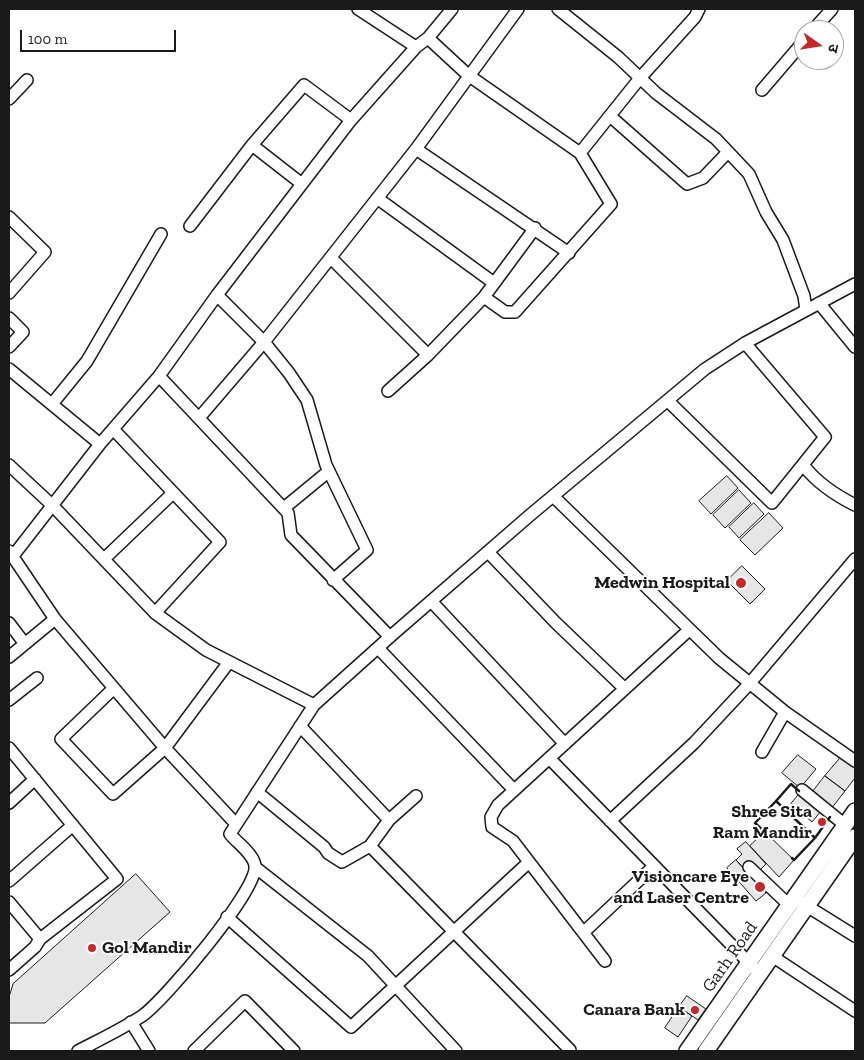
<!DOCTYPE html>
<html>
<head>
<meta charset="utf-8">
<style>
	body { margin:0 }
	#map { position:relative; width:864px; height:1060px; overflow:hidden; background:#fff; font-family:"Zilla Slab","Noto Sans Devanagari",serif }
	canvas { display:block }
	.frame { position:absolute; inset:0; border:10px solid #1a1a1a; pointer-events:none }
	.north { position:absolute; left:794px; top:20px; width:50px; height:50px; box-sizing:border-box; background:#fff; border:1px solid #a3a3a3; border-radius:50%; rotate:103deg; font-size:14px; font-weight:700; line-height:20px; text-align:center; color:#1a1a1a }
	.north::after { content:''; display:block; margin:auto; width:18px; height:22px; background:#c62828; clip-path:polygon(50% 0,100% 100%,50% 72%,0 100%) }
	.scale { position:absolute; left:20px; top:30px; width:156px; height:22px; box-sizing:border-box; border:2px solid #1a1a1a; border-top:0; padding-left:6px; font-size:15px; line-height:18px; white-space:nowrap; color:#1a1a1a; -webkit-text-stroke:4px #fff; paint-order:stroke }
</style>
</head>
<body>
<div id="map">
<canvas width="864" height="1060"></canvas>
<div class="frame"></div>
<div class="north">उ</div>
<div class="scale">100 m</div>
</div>
<script>
const context = document.querySelector('canvas').getContext('2d');
context.lineJoin = 'round';
function fillPath(path, color) { context.fillStyle = color; context.fill(path, 'evenodd'); }
function stroke(path, color, width, dash) { context.strokeStyle = color; context.lineWidth = width; context.lineCap = dash ? 'butt' : 'round'; context.setLineDash(dash || []); context.stroke(path); }
function write(font, color, halo, rows, align = 'center') {
  context.font = font + ' "Zilla Slab",serif'; context.lineWidth = 4; context.setLineDash([]); context.textBaseline = 'middle'; context.strokeStyle = halo; context.fillStyle = color; for (const [text, x, y, turn = 0] of rows) {
    context.save(); context.translate(x, y); context.rotate((+turn || 0) * Math.PI / 180); context.textAlign = isNaN(turn) ? turn : align; if (halo) context.strokeText(text, 0, 0); context.fillText(text, 0, 0); context.restore();
  }
}
const building = new Path2D(`
	M727,476L738,488L711,514L699,501Z
	M739,490L751,503L725,528L713,515Z
	M754,503L764,514L739,538L729,527Z
	M769,513L783,528L755,555L740,540Z
	M742,566L765,589L750,604L727,581Z
	M798,755L816,769L800,788L782,773Z
	M842,756L855,766V778L845,791L825,776Z
	M825,776L845,791L831,809L811,794Z
	M800,793L821,811L812,822L791,804Z
	M765,832L794,860L779,877L750,846Z
	M746,842L766,864L752,878L736,860L742,854L737,849Z
	M736,860L766,893L756,901L727,868Z
	M136,874L170,912L45,1023H9V997L13,984Z
	M687,996L706,1009L698,1020L679,1007Z
	M679,1007L692,1016L678,1037L665,1028Z`);
const minor = new Path2D(`
	M358,9L416,47L428,38L452,9
	M558,9L618,57L656,93L716,139L749,174L766,212L783,240L804,296L806,310
	M813,30L832,9
	M428,38L468,75L580,153L640,78L695,17L699,9
	M762,90L804,41
	M9,99L27,80
	M610,116L687,184L703,178L728,152
	M416,149L569,253
	M302,184L252,145L304,85L351,120
	M377,198L494,283
	M9,217L45,252L9,293
	M190,226L252,145
	M331,258L428,355
	M217,295L264,342L289,373L307,400L326,465L367,550L333,580
	M484,297L505,312H515L611,204L580,153
	M819,303L855,347
	M9,318L23,332L9,347
	M9,369L100,444
	M159,376L288,513L291,535L390,637
	M388,391L428,355L484,297L535,228
	M668,401L772,503L825,437L745,343
	M52,404L87,361L161,234
	M199,418L264,342L416,149L518,9
	M9,465L53,506L155,613L220,542L113,429
	M804,466C818,484 835,495 855,505
	M553,496L719,658L785,712L855,761
	M284,508L329,471
	M9,551L55,619L165,748L236,824
	M488,552L556,623L625,689
	M13,556L100,444L159,376L217,295L351,120L416,47
	M104,559L173,493
	M431,601L565,744
	M155,613L206,650L314,705
	M9,623L25,644
	M378,648L514,790
	M9,657L55,619
	M114,688L61,739L113,794L165,748L229,662
	M9,700L37,678
	M300,726L389,820
	M9,748L117,879L40,939L35,947L9,970
	M762,752L785,712
	M549,758L754,968
	M802,790L845,825
	M257,792L324,847L328,853L342,862L370,846L389,820L416,796
	M9,803L35,779
	M610,821L694,743L750,683L855,559
	M370,846L570,1050L569,1051
	M255,867L368,956L456,1051
	M749,867L789,905
	M9,881L73,825
	M794,898L855,936
	M9,902L40,939
	M227,917L351,1027L529,862
	M584,932L654,866
	M772,956L855,1011
	M605,961L513,841L492,827L491,817L498,805L689,630
	M131,1022L149,1051
	M78,1051C99,1040 122,1029 142,1016C164,1001 258,890 255,866C254,854 237,843 230,834L314,705L392,635L529,516L705,369L745,343L855,284
	M194,1051L245,1001L294,1051`);
const major = new Path2D(`
	M687,1051L855,811
	M706,1051L855,837`);
const wall = new Path2D(`
	M799,791L791,784L776,801L815,838
	M767,834L755,823L776,801L815,838
	M792,858L794,860L815,838L830,817`);
const markers = [
	[741,583,6,"#c62828"],
	[822,822,5,"#c62828"],
	[760,887,6,"#c62828"],
	[92,948,5,"#c62828"],
	[695,1010,5,"#c62828"]
];
const poiNames = [
	["Medwin Hospital",730,583],
	["Shree Sita",812,812],
	["Ram Mandir",812,833],
	["Visioncare Eye",749,877],
	["and Laser Centre",749,898],
	["Gol Mandir",102,948,"left"],
	["Canara Bank",685,1010]
];
const streetNames = [
	["Garh Road",730,957,-55]
];
fillPath(building, '#e6e6e6');
stroke(building, '#1a1a1a', 1);
stroke(minor, '#1a1a1a', 14);
stroke(major, '#1a1a1a', 18);
stroke(minor, '#fff', 11);
stroke(major, '#fff', 15);
stroke(wall, '#1a1a1a', 2.5);
for (const [x, y, r, color] of markers) { const dot = new Path2D(); dot.arc(x, y, r, 0, 2 * Math.PI); context.fillStyle = color; context.fill(dot); stroke(dot, '#fff', 2); }
write('bold 18px', '#1a1a1a', '#fff', poiNames, 'right');
write('18px', '#1a1a1a', '#fff', streetNames);
</script>
</body>
</html>
